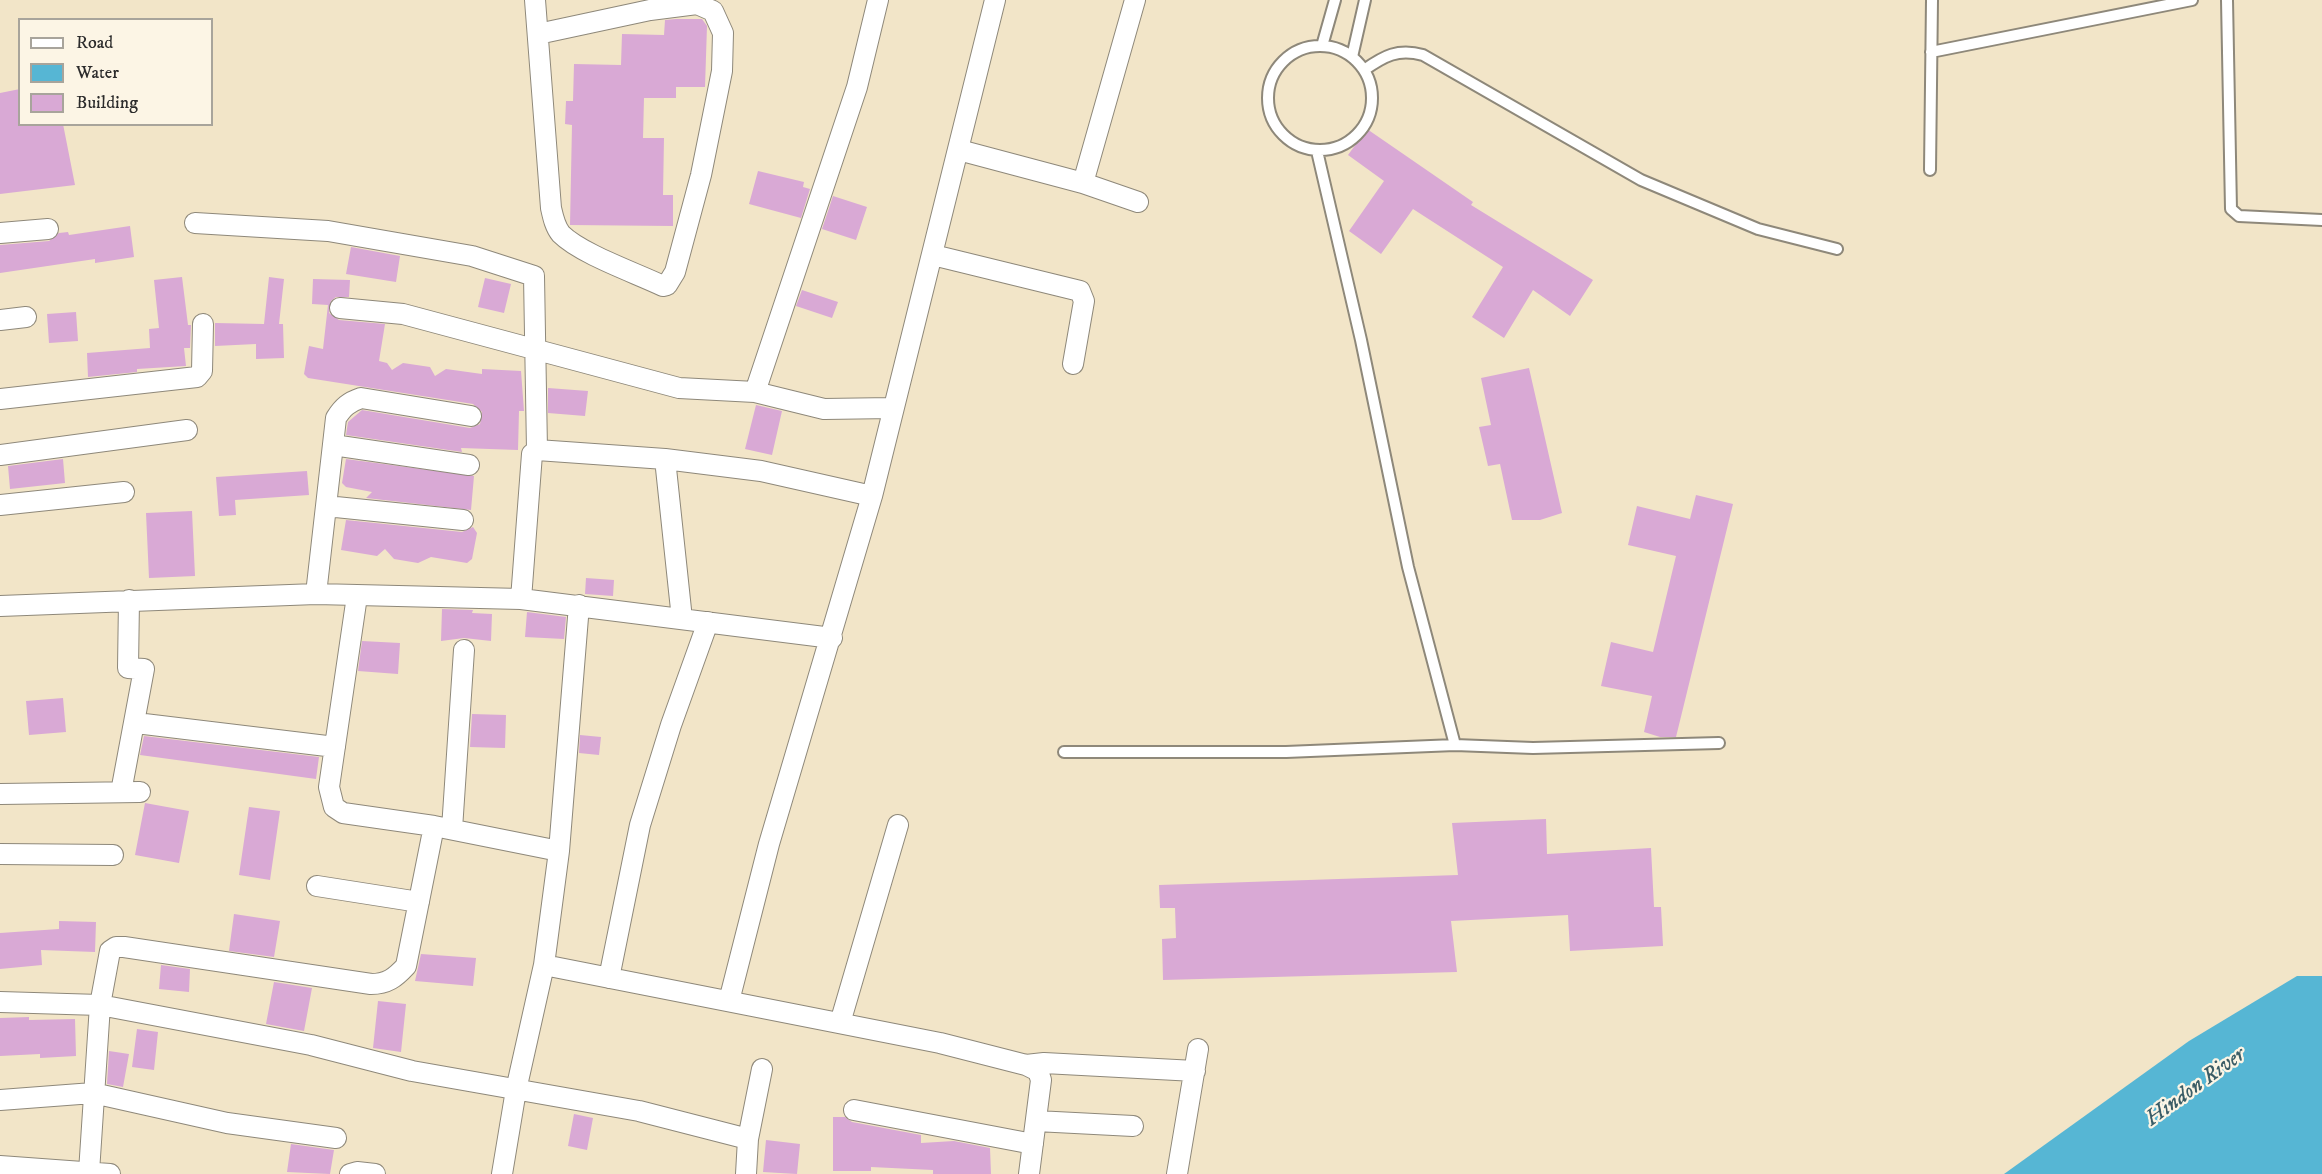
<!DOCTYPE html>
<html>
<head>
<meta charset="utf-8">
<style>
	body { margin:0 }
	#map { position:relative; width:2322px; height:1174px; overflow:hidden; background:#f2e5c8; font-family:"IM FELL DW Pica",serif }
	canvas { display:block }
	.legend { position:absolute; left:18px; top:18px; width:195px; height:108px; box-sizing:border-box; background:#fcf5e5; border:2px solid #a8a49b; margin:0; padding:8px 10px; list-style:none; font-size:18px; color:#2b2b2b }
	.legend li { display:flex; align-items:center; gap:12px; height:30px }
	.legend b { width:30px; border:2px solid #a8a49b }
</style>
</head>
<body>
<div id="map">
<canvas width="2322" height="1174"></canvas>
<ul class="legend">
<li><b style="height:8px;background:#fff"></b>Road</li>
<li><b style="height:16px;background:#56b6d4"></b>Water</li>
<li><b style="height:16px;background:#d9a9d5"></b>Building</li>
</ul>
</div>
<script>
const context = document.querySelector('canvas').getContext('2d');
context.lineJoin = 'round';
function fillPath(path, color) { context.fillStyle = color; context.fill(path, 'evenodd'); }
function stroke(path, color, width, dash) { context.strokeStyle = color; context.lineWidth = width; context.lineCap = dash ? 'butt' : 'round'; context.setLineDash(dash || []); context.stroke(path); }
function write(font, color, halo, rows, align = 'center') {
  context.font = font + ' "IM FELL DW Pica",serif'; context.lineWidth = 4.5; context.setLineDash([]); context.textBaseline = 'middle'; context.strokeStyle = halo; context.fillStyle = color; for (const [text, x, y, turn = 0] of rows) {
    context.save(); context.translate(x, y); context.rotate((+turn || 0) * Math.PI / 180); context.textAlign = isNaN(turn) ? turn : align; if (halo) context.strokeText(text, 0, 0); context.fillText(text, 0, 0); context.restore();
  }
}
const water = new Path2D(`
	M2297,976H2322V1174H2004L2189,1041Z`);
const building = new Path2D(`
	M676,19H702L707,26L705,87H676V98H644L643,138H664L663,195H673V226L570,225L572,125L565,124L566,101H573L574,64L621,65L622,34L664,35L665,20Z
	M20,89V124H63L75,185L0,194V93Z
	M1367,129L1473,202L1471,205L1593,280L1570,316L1533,290L1504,338L1472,317L1503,267L1413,209L1381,254L1349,231L1384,181L1348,155Z
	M758,171L804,182L803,187L810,189L801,218L749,204Z
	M833,196L867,207L856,240L822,229Z
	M130,226L134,257L95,263V259L0,273V245L49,241L59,233L68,232L69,235Z
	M351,247L400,256L396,282L346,274Z
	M182,277L188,325H191L190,348H184L186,366L137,369V372L88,377L87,353L150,348L149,329L159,328L154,280Z
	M269,277L284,279L279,324H283L284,358L256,359V344L215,346V323L264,324Z
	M485,278L511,284L504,313L478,307Z
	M313,279L350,280L349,297H336L331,301L329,313L339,320L385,324L379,361L387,363L392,370L403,363L430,367L435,376L446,369L482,374V369L521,371L524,411H519L518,450L461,448L462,452L346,435L348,422L362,410L470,428L480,424L482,412L473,404L308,378L304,374L309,346L323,349L328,305L312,304Z
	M802,290L838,302L832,318L796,306Z
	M76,312L78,341L49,343L47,314Z
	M1529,368L1562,513L1540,520H1512L1500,464L1488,466L1479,427L1491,425L1481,378Z
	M548,388L588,391L585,416L548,413Z
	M756,405L782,411L772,455L745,449Z
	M63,459L65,483L10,489L8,466Z
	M346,459L474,476L471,510L366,498L372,492L346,487L342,483Z
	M307,471L309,495L235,500L236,515L219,516L216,477Z
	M1696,495L1733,504L1676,737H1660L1644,732L1652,696L1601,686L1611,642L1653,652L1676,556L1628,545L1637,506L1690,519Z
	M192,511L195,576L149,578L146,513Z
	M346,520L462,532L473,527L477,533L472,559L467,563L431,557L418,563L394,559L385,549L377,556L341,550Z
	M586,578L614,580L613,596L585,594Z
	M442,609L473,610L472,613L492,614L491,641L464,638L441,641Z
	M527,612L566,617L564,639L525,637Z
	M362,641L400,643L398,674L358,671Z
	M63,698L66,732L29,735L26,701Z
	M472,714L506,715L505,748L470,747Z
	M580,735L601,737L599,755L579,753Z
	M144,736L319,757L316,779L140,755Z
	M145,803L189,811L179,863L135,855Z
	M249,807L280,811L270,880L239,875Z
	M1546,819L1547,854L1651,848L1654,907H1661L1663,946L1570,951L1568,915L1451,921L1457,972L1163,980L1162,939L1176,938L1175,908H1160L1159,885L1458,875L1452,823Z
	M234,914L280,921L274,957L229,951Z
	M59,921L96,922L95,952L41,950L42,965L0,969V933L59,929Z
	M421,954L476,958L473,986L415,981Z
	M161,965L190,969L189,992L159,989Z
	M274,982L312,988L304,1031L266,1024Z
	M378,1001L406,1004L401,1052L373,1048Z
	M29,1017V1020L75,1019L76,1056L40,1058V1054L0,1056V1018Z
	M137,1029L158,1032L154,1070L132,1067Z
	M109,1051L129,1054L123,1087L107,1084Z
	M574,1114L593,1118L587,1150L568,1146Z
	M833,1117H845L852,1122L921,1135V1143L954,1141L990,1148L991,1174H933V1170L871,1167V1171H833Z
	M766,1140L800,1144L797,1174L763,1172Z
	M291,1144L334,1150L330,1174L287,1172Z`);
const service = new Path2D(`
	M2227,0L2231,209L2239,216L2322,220
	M1322,46L1335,0
	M1268 98a52 52 0 1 1 104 0a52 52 0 1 1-104 0Z
	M1931,52L2192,0
	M1352,57L1365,0
	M1364,70C1384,56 1398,48 1423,55L1641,180L1758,229L1837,249
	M1930,170L1932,0
	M1455,745L1533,748L1719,743
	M1064,752H1286L1455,745L1408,567L1361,340L1317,151`);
const minor = new Path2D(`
	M535,0L551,208C553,217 555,227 561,234C581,254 636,273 663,286L667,285L675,272L701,175L722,71L723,33L713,11L697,4L650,10L538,34
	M959,150L1083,183L1138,202
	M1083,183L1135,0
	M195,223L328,231L472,256L534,276L537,450
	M0,233L48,229
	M933,255L1080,291L1084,301L1073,364
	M340,308L403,314L679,388L755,392L824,409L892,408
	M0,320L26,317
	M755,392L857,87L878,0
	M0,399L197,377L202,371L203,324
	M333,445L469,465
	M0,455L187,430
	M665,459L682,619
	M0,505L124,492
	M326,506L463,520
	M316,594L336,418C343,407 349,402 361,398L471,416
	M357,596L329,787L334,807L343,813L434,826L559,851
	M521,599L532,454L537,450L665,459L761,471L872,496
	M0,606L316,594L521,599L832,638
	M136,723L335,747
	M121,792L144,669L128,668L129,600
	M0,794L140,792
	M452,829L464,650
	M0,854L113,855
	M317,886L419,902
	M544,965L940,1043L1026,1065L1038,1071L1041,1080L1029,1174
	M609,978L640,825L671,725L708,622
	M729,1001L769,844L872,496L995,0
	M0,1002L100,1005L311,1045L412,1071L639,1111L748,1139
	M840,1023L898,825
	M1026,1065L1044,1063L1195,1071
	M0,1100L93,1093L227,1123L336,1138
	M854,1110L1033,1144
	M1036,1121L1133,1126
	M0,1166L110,1174
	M89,1172L100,1005L110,951L116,947H124L371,984C387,984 395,978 406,966L434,826
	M350,1174L357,1172L375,1174
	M502,1174L516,1090L544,965L559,851L579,605
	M746,1174L748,1139L762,1069
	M1177,1174L1198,1049`);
const waterNames = [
	["Hindon River",2196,1088,-36]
];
fillPath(water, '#56b6d4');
fillPath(building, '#d9a9d5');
stroke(service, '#8e887a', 14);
stroke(minor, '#8e887a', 22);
stroke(service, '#fff', 10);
stroke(minor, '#fff', 20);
write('italic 22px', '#3a5c66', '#fcf5e5', waterNames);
</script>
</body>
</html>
